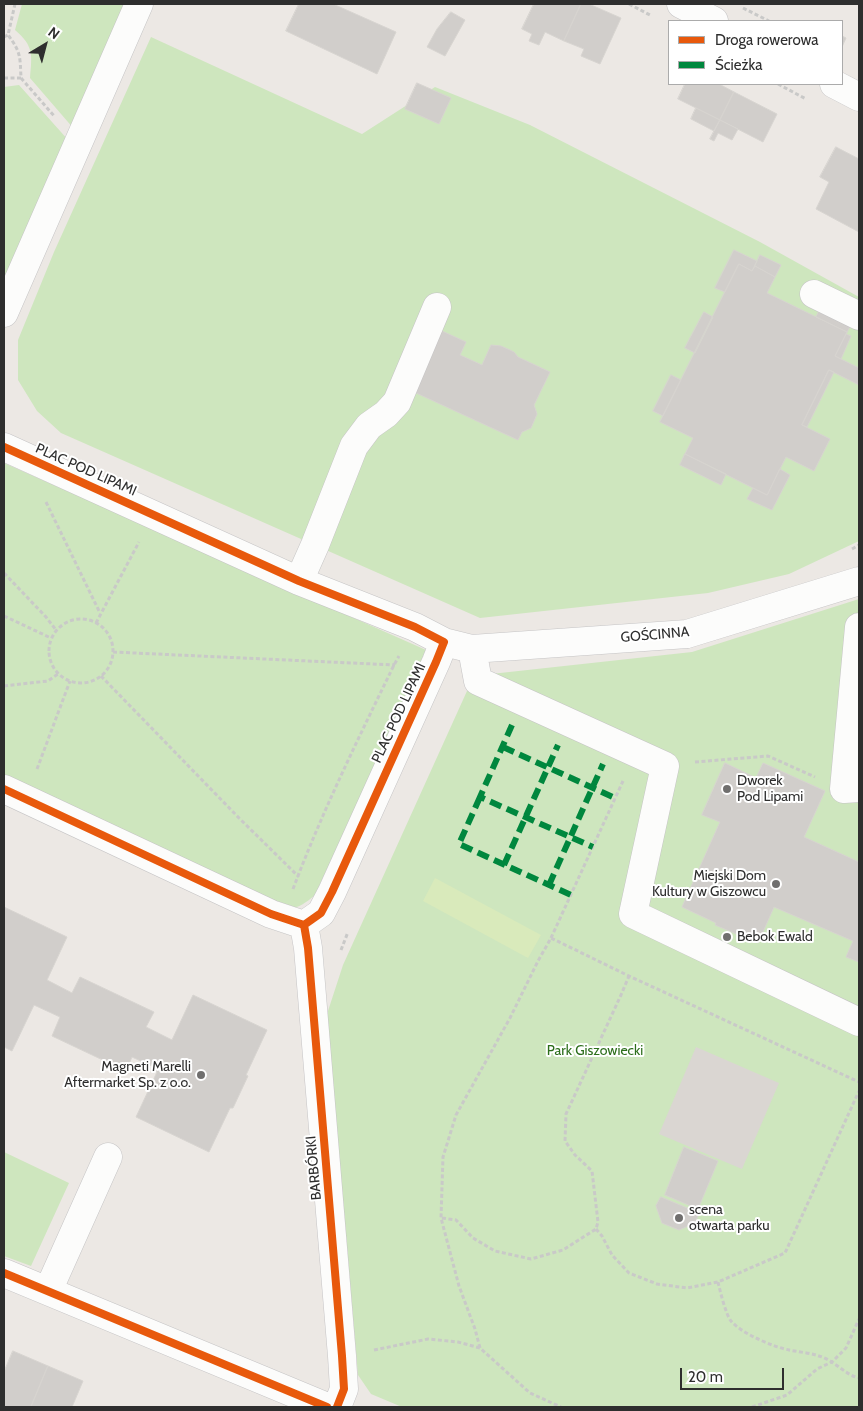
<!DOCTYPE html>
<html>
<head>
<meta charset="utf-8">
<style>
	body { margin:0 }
	#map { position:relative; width:863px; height:1411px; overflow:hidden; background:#ece8e4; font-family:Cabin,sans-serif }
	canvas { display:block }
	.frame { position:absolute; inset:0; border:5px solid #2e2e2e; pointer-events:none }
	.legend { position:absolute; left:668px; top:20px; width:175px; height:65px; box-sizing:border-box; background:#fff; border:1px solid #ababab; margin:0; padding:6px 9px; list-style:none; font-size:15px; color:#2e2e2e }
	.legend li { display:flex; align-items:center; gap:10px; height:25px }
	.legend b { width:25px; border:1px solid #ababab }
	.north { position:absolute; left:20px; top:20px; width:50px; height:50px; -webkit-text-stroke:4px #fff; paint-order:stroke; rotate:37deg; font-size:14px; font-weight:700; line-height:20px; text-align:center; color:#2e2e2e }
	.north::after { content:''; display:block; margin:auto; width:18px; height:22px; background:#2e2e2e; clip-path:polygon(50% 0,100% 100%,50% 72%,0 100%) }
	.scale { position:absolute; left:680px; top:1368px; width:104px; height:22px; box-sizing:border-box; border:2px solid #2e2e2e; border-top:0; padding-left:6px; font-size:15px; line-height:18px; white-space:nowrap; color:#2e2e2e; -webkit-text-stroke:4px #fff; paint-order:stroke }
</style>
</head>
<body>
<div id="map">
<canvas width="863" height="1411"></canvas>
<div class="frame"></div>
<ul class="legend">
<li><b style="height:6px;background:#e8590c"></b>Droga rowerowa</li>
<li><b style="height:6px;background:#00873e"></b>Ścieżka</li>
</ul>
<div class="north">N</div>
<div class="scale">20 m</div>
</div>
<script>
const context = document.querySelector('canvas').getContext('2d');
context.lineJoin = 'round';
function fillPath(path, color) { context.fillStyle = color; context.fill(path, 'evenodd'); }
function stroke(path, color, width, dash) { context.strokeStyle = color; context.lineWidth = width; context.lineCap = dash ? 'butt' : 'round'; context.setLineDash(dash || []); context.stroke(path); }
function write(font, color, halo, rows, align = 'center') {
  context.font = font + ' Cabin,sans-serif'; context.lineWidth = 4; context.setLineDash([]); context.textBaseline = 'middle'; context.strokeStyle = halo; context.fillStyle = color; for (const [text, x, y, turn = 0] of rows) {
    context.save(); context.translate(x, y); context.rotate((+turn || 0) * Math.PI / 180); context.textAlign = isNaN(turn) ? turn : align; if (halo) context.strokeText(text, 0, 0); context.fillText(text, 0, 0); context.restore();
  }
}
const green = new Path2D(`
	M22,4H125L74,129L30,78C32,55 34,46 15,30Z
	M151,37L362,134L435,87L530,125L760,242L859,297V541L789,574L708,593L480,618L61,433L37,411L18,380V340L54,252Z
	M19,85L69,141L4,289V87Z
	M4,463L426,650L382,750L315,895C302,906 297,909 280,909L4,779Z
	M859,599V1407H402L371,1394L358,1375L327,1014L343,965L467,691L478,681L491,674L692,652Z
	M4,1152L69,1183L31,1266L4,1256Z`);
const pitch = new Path2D(`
	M435,878L541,935L528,958L423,901Z`);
const plaza = new Path2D(`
	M696,1047L779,1083L742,1169L659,1134Z`);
const building = new Path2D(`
	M299,4H333L396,32L377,74L286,31Z
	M534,4H581L564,41L545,32L539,45L529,41L532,34L522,29Z
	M581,4H589L621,18L600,64L581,56L584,49L564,41Z
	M451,12L465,20L445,56L427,47L437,29Z
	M842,36L846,38L842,47Z
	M417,83L451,98L439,124L405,109Z
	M685,84H719L734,92L720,120L678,99Z
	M734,92L777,114L763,142L720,120Z
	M696,108L720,120L714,131L691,119Z
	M720,120L738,129L732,140L718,133L714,141L710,139Z
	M836,147L859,159V232L816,209L829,182L820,177Z
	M734,250L757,261L752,271L739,264L725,292L715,288Z
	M760,255L781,265L775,277L755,266Z
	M739,264L752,271L755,266L775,277L767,293L847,332L835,356L859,368V385L829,370L802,425L830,439L814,471L786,457L767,495L685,454L693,438L660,422Z
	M821,308L852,323L846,334L851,336L841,359L835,356L847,332L816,317Z
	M704,312L713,317L695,353L685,348Z
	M442,331L466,342L460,355L482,365L491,345L501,346L510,350L514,352L518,357L550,372L534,405L537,414L531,428L522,432L518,440L414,392Z
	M829,370L834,372L807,427L802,425Z
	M671,375L681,380L663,416L653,411Z
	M685,454L726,474L721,485L680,465Z
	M780,469L790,475L772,510L747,499L753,488L767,495Z
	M725,763L756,778L763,763L825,791L804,837L859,862V962L846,957L853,941L774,907L758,943L715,925L716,923L682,907L720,822L702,815Z
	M4,907L67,937L47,980L72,993L80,977L154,1012L146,1027L172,1040L193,995L267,1030L246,1075L248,1076L233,1108H230L209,1152L136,1117L157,1072L155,1071L156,1068L132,1057L126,1071L52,1036L60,1017L34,1005L12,1051L4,1047Z
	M684,1147L718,1161L698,1209L665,1195Z
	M661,1197L699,1213L695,1223L679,1230L662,1223L656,1206Z
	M13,1351L48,1366L31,1407H4V1372Z
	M48,1366L83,1381L72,1407H31Z`);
const path = new Path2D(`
	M629,4L650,15
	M743,8L769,21
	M4,37L8,35L15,4
	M4,78H21C20,57 21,52 8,35
	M21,78L55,117
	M778,84L806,99
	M46,502L100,613
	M852,549L859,545
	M4,573L46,617L56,630
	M4,616L51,638
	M49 651a32 32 0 1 1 64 0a32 32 0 1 1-64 0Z
	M96,623L139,542
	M113,652L395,665
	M101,676L239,818L299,877
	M4,686L48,681L58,674
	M695,762L768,756L815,777
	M37,769L70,681
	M293,889C322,812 358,739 394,665L399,656
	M551,938L623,781
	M341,950L348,932
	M442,1218L456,1220L473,1238L495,1251L531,1259L563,1250L596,1229L598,1222L592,1171L575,1155L565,1141L566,1114L621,995L629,976
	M596,1229L602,1236L612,1255L629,1273L657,1284L687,1288L718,1282L785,1253L859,1091
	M718,1282C720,1291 726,1315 731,1321C742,1334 774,1347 789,1350C799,1352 810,1353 819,1356C834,1360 845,1375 859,1378
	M480,1348L475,1329L459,1286L441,1218L443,1157L456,1115L510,1018L538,961L551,938L629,976L859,1082
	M374,1350L428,1339L458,1342L480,1348L530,1393L561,1407
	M752,1407L787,1395L817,1369L832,1362L846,1348L859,1319`);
const minor = new Path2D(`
	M681,4L714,21
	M834,84L859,97
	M814,294L859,316
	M4,313L139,4
	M4,447L299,581L415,627L444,642L472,649L687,634L859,581
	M299,581L315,545L354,446L369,426L386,414L397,402L437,307
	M859,627L844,789L859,788
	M472,649L478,681L665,766L633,914L859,1022
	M4,789L271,914L304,925L321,913L332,892L436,662L444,642
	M304,925L308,948L342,1356L344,1389L337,1407
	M4,1273L327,1407
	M48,1291L108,1157`);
const quiet = new Path2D(`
	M512,725L480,797L593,847
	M503,747L615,798
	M480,797L459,844L571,895
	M504,865L558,745
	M549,885L603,764`);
const cycleway = new Path2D(`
	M4,447L299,581L415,627L444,642L436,662L332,892L321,913L304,925L271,914L4,789
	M304,925L308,948L342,1356L344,1389L337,1407
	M4,1273L327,1407`);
const markers = [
	[727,789,5,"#706f6e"],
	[776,884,5,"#706f6e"],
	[727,937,5,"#706f6e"],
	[201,1075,5,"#706f6e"],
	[679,1218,5,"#706f6e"]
];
const streetNames = [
	["PLAC POD LIPAMI",86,470,24],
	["GOŚCINNA",655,635,-5],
	["PLAC POD LIPAMI",399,713,-65],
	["BARBÓRKI",314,1168,-95]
];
const poiNames = [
	["Dworek",737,781],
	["Pod Lipami",737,797],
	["Miejski Dom",766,876,"right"],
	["Kultury w Giszowcu",766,892,"right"],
	["Bebok Ewald",737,937],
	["Magneti Marelli",191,1067,"right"],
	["Aftermarket Sp. z o.o.",191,1083,"right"],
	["scena",689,1210],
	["otwarta parku",689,1226]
];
const parkNames = [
	["Park Giszowiecki",595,1051]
];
fillPath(green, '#cee6be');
fillPath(pitch, '#d9eabb');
fillPath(plaza, '#dad6d2');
fillPath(building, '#d1cecb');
stroke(building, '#d7d4d0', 1);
stroke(minor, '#c5c4c5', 29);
stroke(path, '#c9c9c8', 3, [4, 2.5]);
stroke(minor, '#fcfcfb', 28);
stroke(quiet, '#00873e', 6, [12, 6]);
stroke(cycleway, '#e8590c', 8);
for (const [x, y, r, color] of markers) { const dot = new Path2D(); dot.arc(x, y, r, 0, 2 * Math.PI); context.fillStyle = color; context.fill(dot); stroke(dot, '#fff', 2); }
write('14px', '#2e2e2e', '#fff', streetNames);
write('14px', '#2e2e2e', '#fff', poiNames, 'left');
write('14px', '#2c6e1b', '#fff', parkNames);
</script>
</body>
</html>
